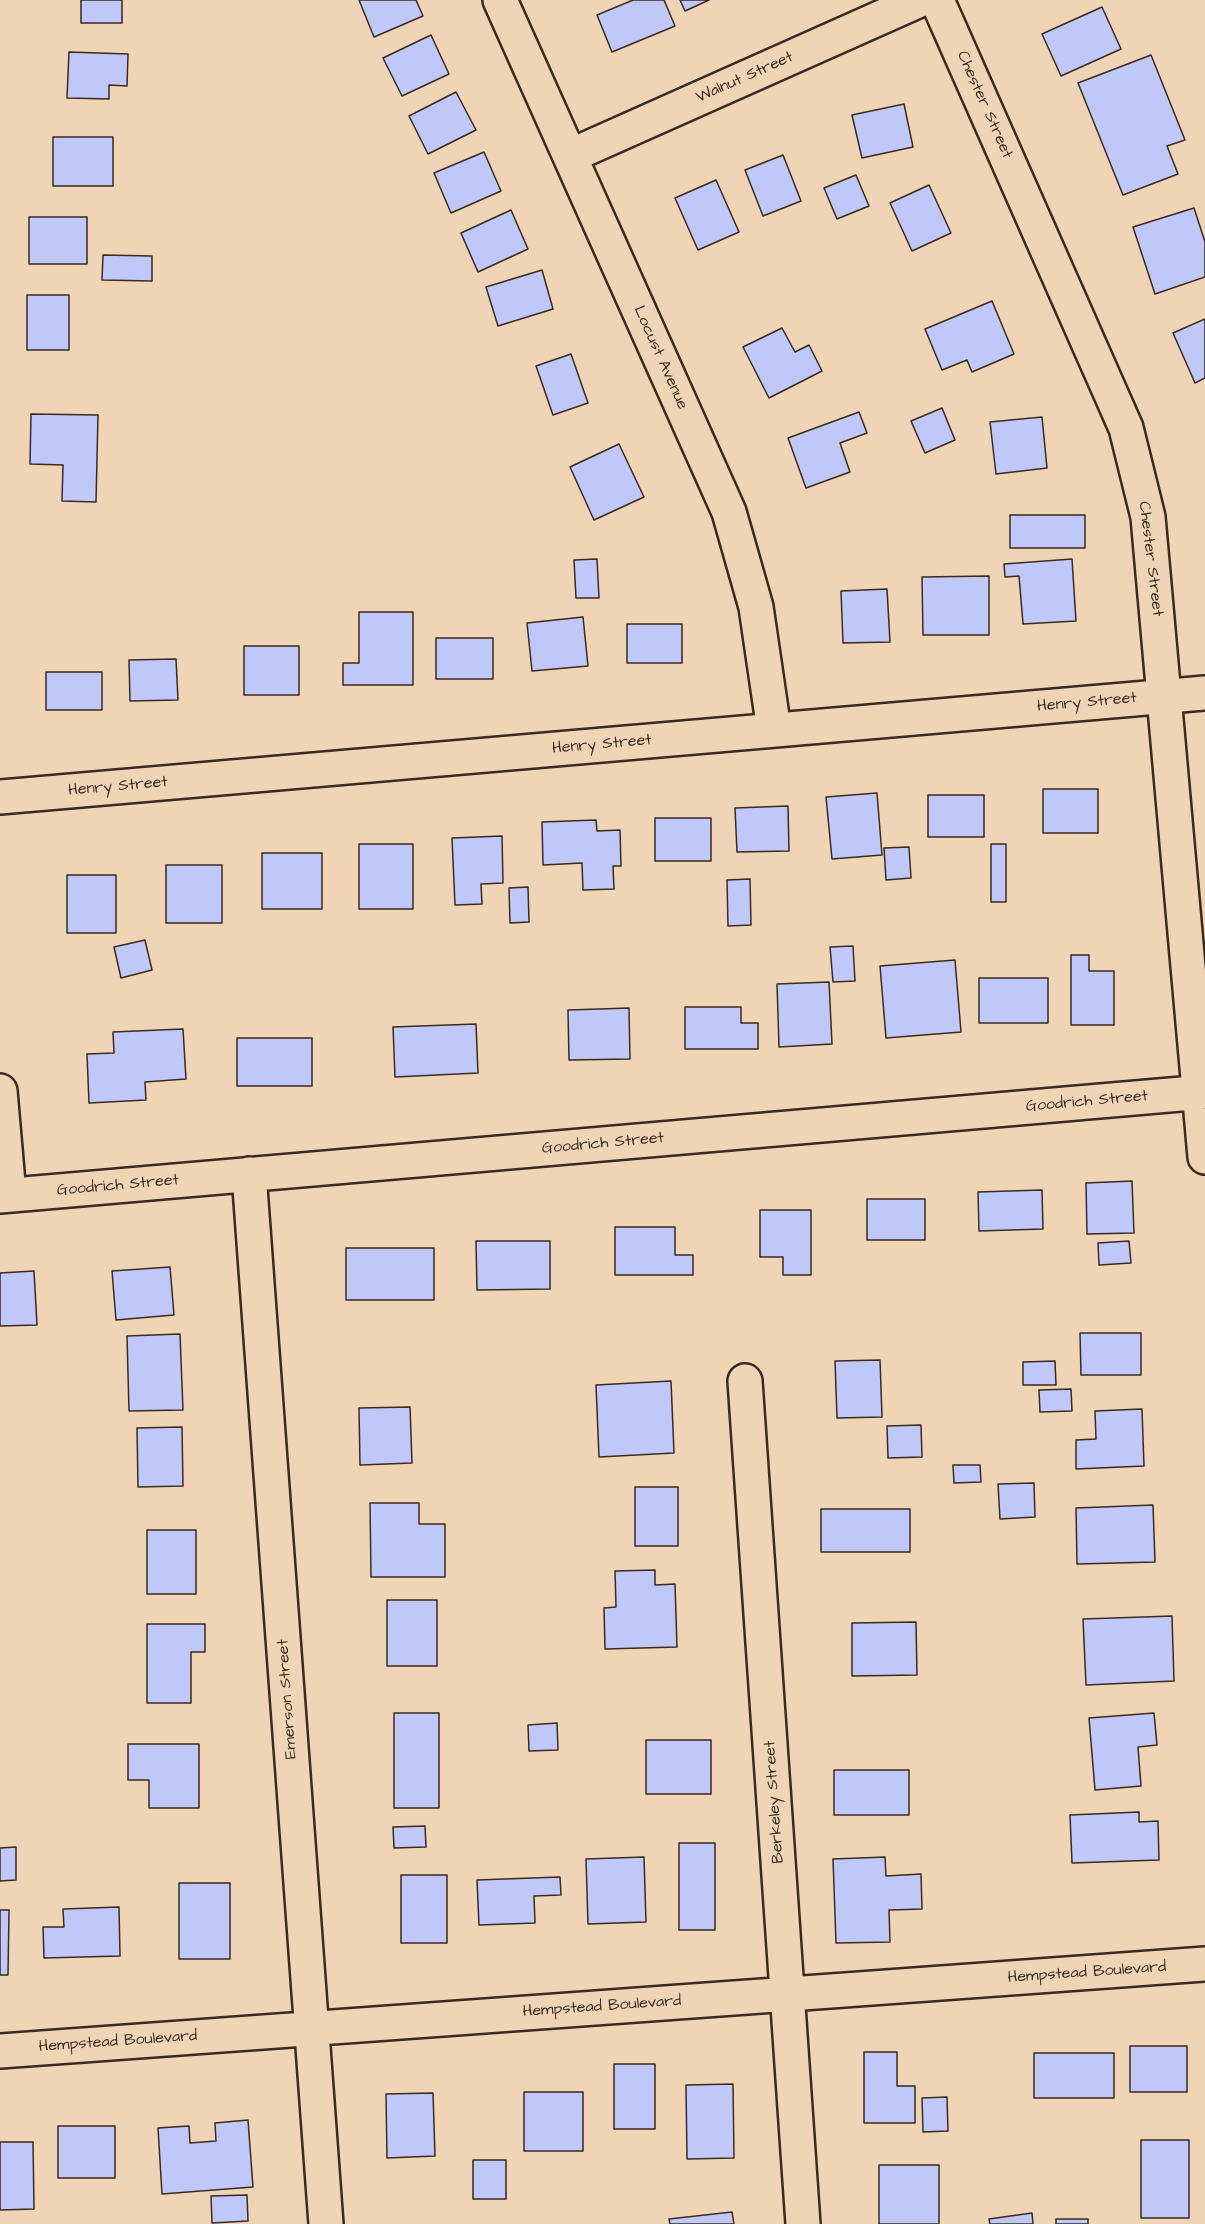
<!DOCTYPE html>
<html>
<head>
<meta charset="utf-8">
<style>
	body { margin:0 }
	canvas { display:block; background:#efd4b6 }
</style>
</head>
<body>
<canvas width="1205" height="2224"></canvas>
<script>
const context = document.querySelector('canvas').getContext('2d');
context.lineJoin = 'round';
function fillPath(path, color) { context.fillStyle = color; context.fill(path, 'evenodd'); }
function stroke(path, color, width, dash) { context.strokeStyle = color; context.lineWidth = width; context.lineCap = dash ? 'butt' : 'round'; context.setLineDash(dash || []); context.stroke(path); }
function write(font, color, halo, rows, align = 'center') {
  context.font = font + ' "Architects Daughter",sans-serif'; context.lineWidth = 6; context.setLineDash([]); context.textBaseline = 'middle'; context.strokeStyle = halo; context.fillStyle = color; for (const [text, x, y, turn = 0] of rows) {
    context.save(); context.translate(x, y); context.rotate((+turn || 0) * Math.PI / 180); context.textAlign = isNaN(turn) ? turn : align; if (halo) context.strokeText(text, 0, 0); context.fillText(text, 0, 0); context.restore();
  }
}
const building = new Path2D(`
	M81,0H122V23H81Z
	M359,0H416L423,16L374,37Z
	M633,0H664L675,26L612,52L597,15Z
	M680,0H709L685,11Z
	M1102,7L1121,49L1061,76L1042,34Z
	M431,35L449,74L402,96L383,58Z
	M69,52L128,54L127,86L109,85V99L67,98Z
	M1151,55L1185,140L1167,146L1178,174L1123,195L1078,83Z
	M456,92L476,130L428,154L409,116Z
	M904,104L913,147L862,158L852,115Z
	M53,137H113V186H53Z
	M484,152L501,191L451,213L434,173Z
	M783,155L801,201L763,216L745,170Z
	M856,175L869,206L837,219L824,188Z
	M716,180L739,232L698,250L675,198Z
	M929,185L951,233L912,251L890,203Z
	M1194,208L1205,242V277L1155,294L1133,227Z
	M511,210L528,249L478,272L461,233Z
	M29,217H87V264H29Z
	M103,255L152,256V281L102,280Z
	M542,270L553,309L498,326L486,287Z
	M27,295H69V350H27Z
	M992,301L1014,354L972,372L967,360L942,370L925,329Z
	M1205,319V378L1195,383L1173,333Z
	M782,328L795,352L809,345L822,371L769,398L743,347Z
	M571,354L588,403L553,415L536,366Z
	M942,408L955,440L925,453L911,421Z
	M859,412L867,433L840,443L850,472L806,488L788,438Z
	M31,414L98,415L96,502L62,501L63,465L30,464Z
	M1042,417L1047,468L996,474L990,422Z
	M619,444L644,497L594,520L570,467Z
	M1010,515H1085V548H1010Z
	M597,559L599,598H576L574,560Z
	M1072,559L1076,621L1023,624L1019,576L1005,577L1004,564Z
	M989,576V635H923L922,577Z
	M887,589L890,642L843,643L841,591Z
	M359,612H413V685H343V663H359Z
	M583,617L588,666L532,671L527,623Z
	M627,624H682V663H627Z
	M436,638H493V679H436Z
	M244,646H299V695H244Z
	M176,659L178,700L130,701L129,660Z
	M46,672H102V710H46Z
	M1043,789H1098V833H1043Z
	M877,793L882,855L832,859L826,797Z
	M928,795H984V837H928Z
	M788,806L789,851L737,852L735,808Z
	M655,818H711V861H655Z
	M596,820L597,831L620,830L621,866H613L614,889L583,890L582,863L543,865L542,822Z
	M502,836L503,883L481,884L482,904L455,905L452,838Z
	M359,844H413V909H359Z
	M991,844H1006V902H991Z
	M909,847L911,878L886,880L884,848Z
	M262,853H322V909H262Z
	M166,865H222V923H166Z
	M67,875H116V933H67Z
	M750,879L751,925L728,926L727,880Z
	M528,887L529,922L510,923L509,888Z
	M145,940L152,970L121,978L114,947Z
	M853,946L855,981L833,982L830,947Z
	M1071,955H1089V971H1114V1025H1071Z
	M955,960L961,1032L886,1038L880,966Z
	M979,978H1048V1023H979Z
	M829,982L832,1044L779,1047L777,984Z
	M685,1007H741V1023H758V1049H685Z
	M629,1008L630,1059L569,1060L568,1010Z
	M476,1024L478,1073L395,1077L393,1027Z
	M183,1029L186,1079L145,1082L146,1100L89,1103L87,1054L114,1053L113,1032Z
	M237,1038H312V1086H237Z
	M1132,1181L1134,1233L1087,1234L1086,1183Z
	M1042,1190L1043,1229L979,1231L978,1192Z
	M867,1199H925V1240H867Z
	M760,1210H811V1275H783V1257H760Z
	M615,1227H675V1255H693V1275H615Z
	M476,1241H550V1289L477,1290Z
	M1129,1241L1131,1263L1099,1265L1098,1243Z
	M346,1248H434V1300H346Z
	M170,1267L174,1315L116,1320L112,1271Z
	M34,1271L37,1325L0,1326V1273Z
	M1080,1333H1141V1375H1081Z
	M180,1334L183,1410L129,1411L127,1336Z
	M880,1360L882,1417L837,1418L835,1361Z
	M1055,1361L1056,1385H1023V1362Z
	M671,1381L674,1453L599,1457L596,1385Z
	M1071,1389L1072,1411L1040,1412L1039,1390Z
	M410,1407L412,1463L360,1465L359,1408Z
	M1142,1409L1144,1466L1076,1469V1440L1096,1439L1095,1411Z
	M921,1425L922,1457L888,1458L887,1426Z
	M182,1427L183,1486L138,1487L137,1428Z
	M953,1465H980L981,1482L954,1483Z
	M1034,1483L1035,1517L1000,1519L998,1484Z
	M635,1487H678V1546H635Z
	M370,1503H419V1524H445V1577H371Z
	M1153,1505L1155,1562L1077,1564L1076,1508Z
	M821,1509H910V1552H821Z
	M147,1530H196V1594H147Z
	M655,1570V1585L675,1584L677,1647L605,1649L604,1608L616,1607L615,1571Z
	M387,1600H437V1666H387Z
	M1172,1616L1174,1681L1086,1685L1083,1619Z
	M916,1622L917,1675L852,1676V1623Z
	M147,1624H205V1652H191V1703H147Z
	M394,1713H439V1808H394Z
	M1154,1713L1157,1745L1138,1747L1141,1786L1095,1790L1089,1718Z
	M557,1723L558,1750L529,1751L528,1725Z
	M646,1740H711V1794H646Z
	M128,1744H199V1808H149V1780H128Z
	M834,1770H909V1815H834Z
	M1139,1812V1822L1158,1821L1159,1860L1072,1863L1070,1815Z
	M425,1826L426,1847L394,1848L393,1827Z
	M679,1843H715V1930H679Z
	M16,1847V1880L0,1881V1848Z
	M644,1857L646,1922L588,1924L586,1859Z
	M885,1857L886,1876L921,1874L922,1909L889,1910L890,1942L836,1943L833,1859Z
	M401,1875H447V1943H401Z
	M560,1877L561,1895L534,1896L535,1923L479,1925L477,1880Z
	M179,1883H230V1959H179Z
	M119,1907L120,1956L44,1958L43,1927H64L63,1909Z
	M0,1910H9L8,1975H0Z
	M1130,2046H1187V2092H1130Z
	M864,2052H897V2086H915V2123H864Z
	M1034,2053H1114V2098H1034Z
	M614,2064H655V2129H614Z
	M733,2084L734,2158L687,2159L686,2085Z
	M524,2092H583V2151H524Z
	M433,2093L435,2156L387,2158L386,2094Z
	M947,2097L948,2131L923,2132L922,2098Z
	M248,2120L253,2187L162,2194L158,2128L189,2126L190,2143L216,2141L215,2123Z
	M58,2126H115V2178H58Z
	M1141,2140H1189V2218H1141Z
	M0,2142H33L34,2209L0,2210Z
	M473,2160H506V2199H473Z
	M879,2165H939V2224H879Z
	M247,2195L248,2221L212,2223L211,2196Z
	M732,2212L734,2224H670L669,2219Z
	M1032,2213L1033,2224H990L989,2219Z
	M1056,2219H1088V2224H1056Z`);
const minor = new Path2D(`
	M500,0L729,512L756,607L774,730
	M937,0L1126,428L1148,517L1205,1157
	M570,156L920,0
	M0,797L1205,693
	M0,1091L9,1195
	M249,1174L326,2224
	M0,1196L1205,1092
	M745,1381L803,2224
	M0,2051L1205,1964`);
const streetNames = [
	["Walnut Street",745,78,-24],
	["Chester Street",984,105,66],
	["Locust Avenue",660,358,66],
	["Chester Street",1150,559,83],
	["Henry Street",1087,703,-5],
	["Henry Street",602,745,-5],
	["Henry Street",118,787,-5],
	["Goodrich Street",1087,1102,-5],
	["Goodrich Street",603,1144,-5],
	["Goodrich Street",118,1186,-5],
	["Emerson Street",288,1699,-94],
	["Berkeley Street",775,1802,-94],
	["Hempstead Boulevard",1087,1973,-4],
	["Hempstead Boulevard",602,2007,-4],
	["Hempstead Boulevard",118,2042,-4]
];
fillPath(building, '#c0c7f9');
stroke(building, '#3b2a1e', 1.5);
stroke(minor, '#3b2a1e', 38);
stroke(minor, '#efd4b6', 33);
write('16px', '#3b2a1e', '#efd4b6', streetNames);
</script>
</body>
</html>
